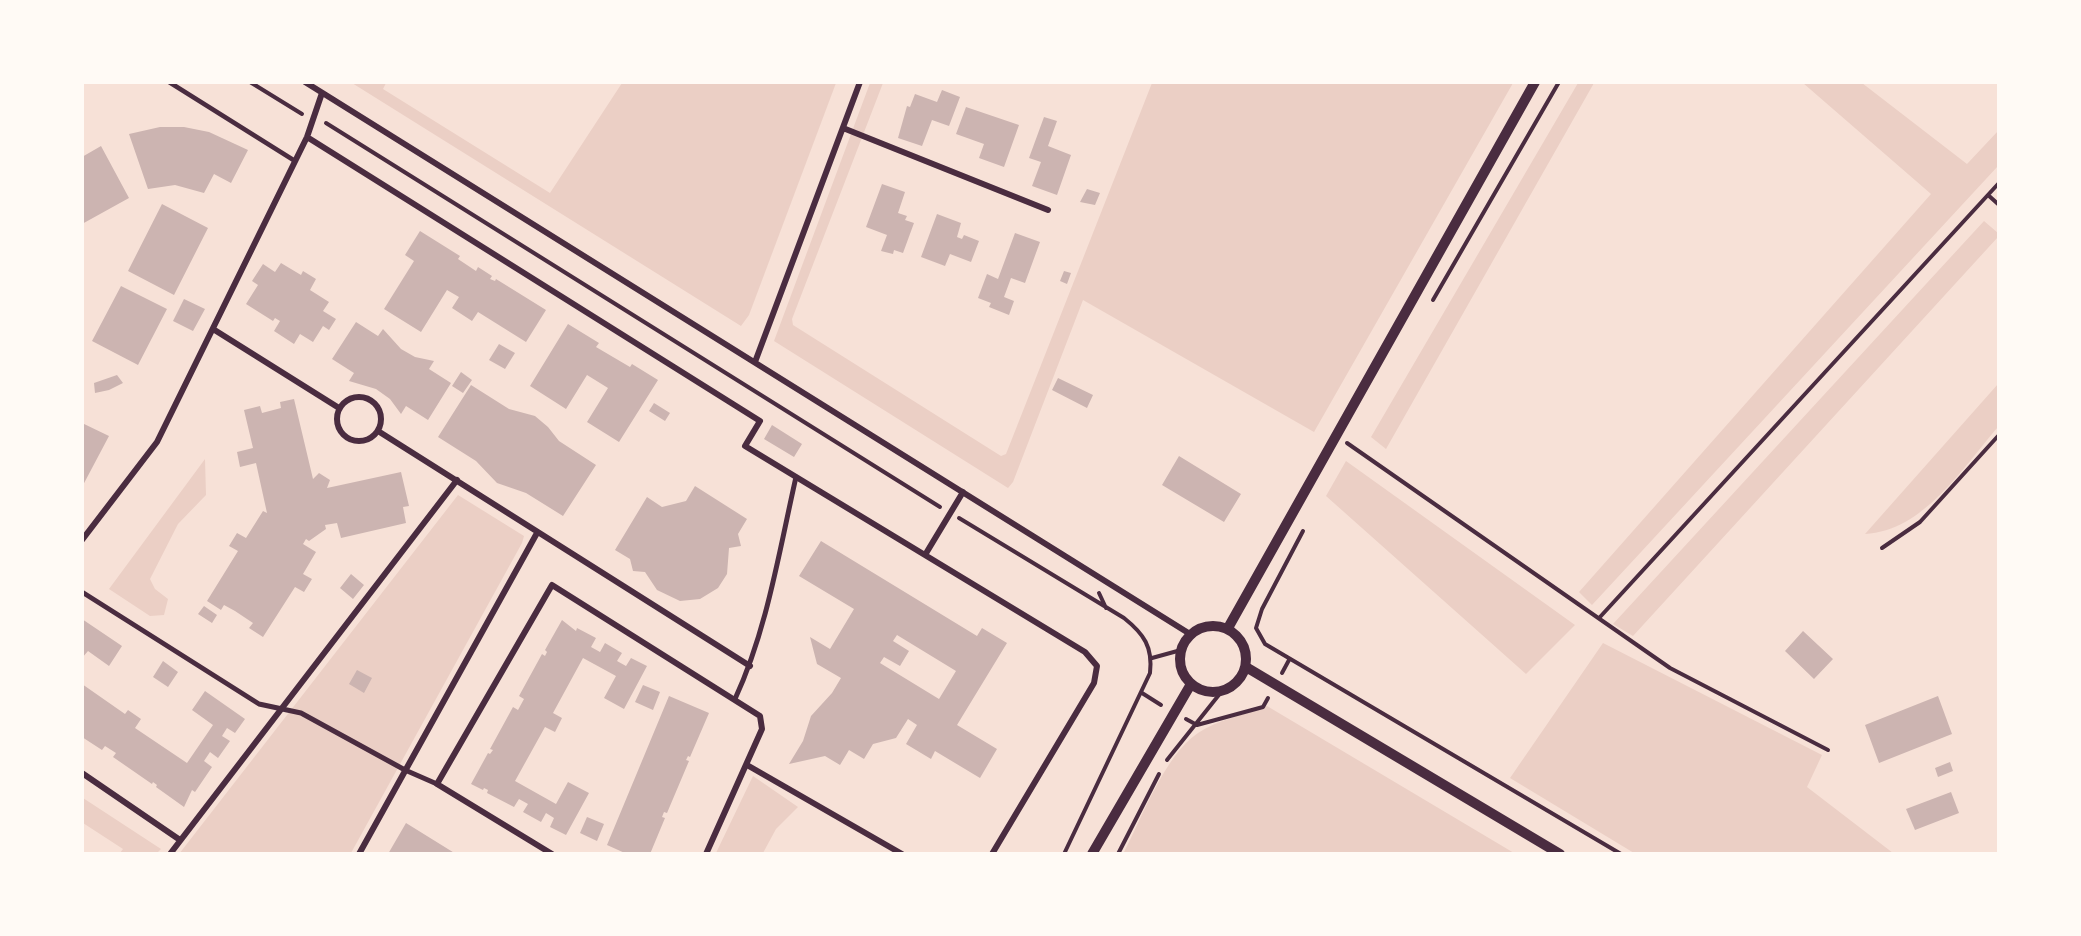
<!DOCTYPE html>
<html>
<head>
<meta charset="utf-8">
<style>
	body { margin:0 }
	#map { position:relative; width:2081px; height:936px; overflow:hidden; background:#f7e1d7; font-family:Overpass,sans-serif }
	canvas { display:block }
	.frame { position:absolute; inset:0; border:84px solid #fffaf5; pointer-events:none }
</style>
</head>
<body>
<div id="map">
<canvas width="2081" height="936"></canvas>
<div class="frame"></div>
</div>
<script>
const context = document.querySelector('canvas').getContext('2d');
context.lineJoin = 'round';
function fillPath(path, color) { context.fillStyle = color; context.fill(path, 'evenodd'); }
function stroke(path, color, width, dash) { context.strokeStyle = color; context.lineWidth = width; context.lineCap = dash ? 'butt' : 'round'; context.setLineDash(dash || []); context.stroke(path); }
const green = new Path2D(`
	M352,83H386L383,89L550,193L622,83H836L749,315L741,326Z
	M870,83H883L792,319L793,325L1001,456L1006,454L1152,83H1513L1314,432L1083,300L1013,482L1008,488L774,341Z
	M1578,83H1594L1386,449L1371,437Z
	M1803,83H1862L1967,164L1998,131V166L1592,605L1579,592L1931,194Z
	M1984,221L1998,233V237L1633,636L1613,624Z
	M1998,384V427C1963,467 1924,531 1865,534Z
	M205,459L206,495L178,524L150,579L155,589L168,599L164,615L150,616L109,589Z
	M1346,461L1575,625L1526,674L1326,496Z
	M458,495L524,536L522,543L351,853L179,854Z
	M1603,643L1822,755L1807,787L1893,853H1634L1510,778Z
	M1267,706L1514,853L1123,854C1142,818 1164,756 1198,733C1217,720 1245,715 1267,706Z
	M753,776L798,807L776,829L763,853H716Z
	M82,798H83L161,849L157,853H120L123,849L83,823Z`);
const building = new Path2D(`
	M942,90L960,97L949,126L932,120L922,146L898,138L907,106L910,107L915,94L937,102Z
	M966,107L1019,125L1004,167L979,158L984,144L956,134Z
	M1044,117L1057,121L1048,146L1071,155L1057,195L1032,186L1041,162L1029,158Z
	M160,127H184L209,132L248,150L231,183L214,174L204,193L175,185L148,189L129,134Z
	M101,146L129,198L82,224V157Z
	M882,184L905,192L898,213L907,216L905,220L914,223L903,253L894,250L893,254L881,251L887,235L866,227Z
	M1087,189L1100,193L1095,205L1080,202Z
	M162,204L208,228L174,295L128,271Z
	M937,214L961,223L957,237L962,239L964,235L979,241L971,262L950,254L945,266L921,257Z
	M420,231L460,256L458,259L476,271L478,267L492,276L490,279L495,281L496,279L546,310L526,342L478,312L472,321L452,308L459,297L447,290L421,332L384,309L414,261L405,255Z
	M1015,233L1040,242L1025,283L1011,278L1004,297L1014,301L1009,315L989,307L991,303L978,298L987,274L998,279Z
	M281,263L301,275L303,271L316,279L310,290L329,302L323,311L336,319L329,330L323,326L313,342L300,334L294,344L274,331L280,321L275,318L273,321L246,304L258,285L252,281L263,264L275,272Z
	M1064,271L1071,273L1067,284L1060,281Z
	M121,286L167,309L138,365L92,341Z
	M184,299L205,309L193,331L173,321Z
	M356,322L378,336L383,329L401,349L415,357L434,361L429,369L451,383L428,420L406,406L401,414L390,399L376,389L349,381L354,373L332,359Z
	M568,324L599,343L596,347L630,367L632,364L658,380L619,442L587,422L608,388L587,375L566,409L530,386Z
	M499,344L515,353L505,369L489,360Z
	M461,372L472,380L463,393L452,386Z
	M117,375L123,383L109,390L95,393L94,383Z
	M1058,378L1093,395L1087,408L1052,390Z
	M471,385L509,409L535,416L548,427L559,441L596,465L563,516L526,493L497,483L476,461L438,437Z
	M294,399L313,479L319,473L330,480L327,488L401,472L409,506L403,507L406,523L341,538L337,523L325,525L326,529L309,541L306,539L303,544L316,552L303,574L312,579L304,592L295,587L263,637L249,628L253,623L235,611L224,605L221,610L207,601L238,551L229,546L237,533L246,538L263,511L267,513L256,463L240,467L237,452L253,448L244,410L260,406L262,413L281,408L280,402Z
	M654,403L670,413L665,421L649,411Z
	M82,423L109,436L82,487Z
	M772,425L802,444L794,457L764,439Z
	M1179,456L1241,494L1224,522L1162,485Z
	M695,486L747,519L738,534L741,546L729,548L727,574L718,588L700,599L680,601L657,590L645,572L633,571L630,559L615,550L647,497L662,507L686,501Z
	M821,541L977,636L982,628L1007,643L957,725L997,749L980,778L935,751L931,759L906,744L917,725L908,719L896,738L873,744L864,759L849,750L840,765L825,756L789,764L803,741L811,716L832,693L841,678L817,664L810,637L830,649L854,609L799,576ZM897,635L956,671L939,699L880,663L884,657L900,666L909,651L893,641Z
	M351,574L364,585L353,599L340,588Z
	M204,606L217,615L212,623L198,614Z
	M82,619L122,646L109,666L88,651L82,658Z
	M562,620L576,631L577,628L596,638L591,647L600,652L605,643L622,653L617,661L626,666L631,658L647,666L624,709L604,698L616,676L583,658L553,713L562,718L555,732L545,727L515,781L556,804L568,782L589,793L566,835L550,827L554,818L546,813L541,822L523,812L528,804L519,799L514,807L487,793L488,790L484,788L483,790L471,784L488,753L490,754L493,750L490,749L513,707L518,710L524,699L519,696L542,654L545,656L547,652L545,650Z
	M1803,631L1833,659L1814,679L1785,651Z
	M163,661L178,672L168,687L153,677Z
	M357,670L372,678L364,693L349,684Z
	M82,684L125,714L128,710L141,719L135,728L187,763L213,725L192,710L205,691L245,719L235,733L227,728L222,736L230,741L218,758L210,752L204,761L212,767L195,792L192,790L184,807L156,787L157,785L153,782L152,784L113,757L116,753L105,746L102,750L82,737Z
	M643,685L660,692L653,710L635,702Z
	M669,696L709,713L690,757L688,756L686,760L689,761L667,813L664,812L662,817L665,818L650,854H627L607,845Z
	M1938,696L1952,734L1879,763L1865,725Z
	M1950,762L1953,771L1938,777L1935,768Z
	M1951,792L1959,813L1915,830L1906,809Z
	M587,817L604,824L597,841L580,833Z
	M406,823L456,854H388Z`);
const path = new Path2D(`
	M250,82L302,114
	M326,123L940,507
	M1988,195L1998,204
	M1433,300L1559,82
	M1347,443L1670,668L1828,750
	M959,518L1124,618C1144,634 1153,647 1150,673L1064,854
	M1303,531L1262,609L1256,628L1265,644L1621,854
	M1882,548L1920,522L1998,436
	M1099,593L1106,608
	M1600,617L1998,184
	M1152,658L1181,650
	M1282,673L1289,660
	M1142,693L1161,705
	M1186,719L1197,725L1263,707L1268,698
	M1167,760L1222,691
	M1118,854L1159,774`);
const service = new Path2D(`
	M169,82L295,161`);
const pedestrian = new Path2D(`
	M82,592L259,704L301,713L405,770L437,784
	M735,699C767,630 779,552 796,477`);
const minor = new Path2D(`
	M305,82L1190,634
	M843,128L1048,210
	M307,137L760,421L745,446L1085,652L1097,666L1094,683L992,854
	M213,329L339,408
	M755,362L860,82
	M337 419a22 22 0 1 1 44 0a22 22 0 1 1-44 0Z
	M378,431L750,666
	M82,540L157,442L307,137L322,93
	M925,555L963,492
	M747,765L902,854
	M82,773L180,840
	M170,854L457,480
	M359,854L537,533
	M552,854L437,784L552,585L760,716L762,729L706,854`);
const tertiary = new Path2D(`
	M1180 659a33 33 0 1 1 66 0a33 33 0 1 1-66 0Z
	M1228,628L1535,82
	M1246,667L1560,854
	M1092,854L1191,684`);
fillPath(green, '#ebcfc5');
fillPath(building, '#ccb4b1');
stroke(path, '#4a2c40', 4);
stroke(service, '#4a2c40', 4.5);
stroke(pedestrian, '#4a2c40', 5);
stroke(minor, '#4a2c40', 6);
stroke(tertiary, '#4a2c40', 10);
</script>
</body>
</html>
